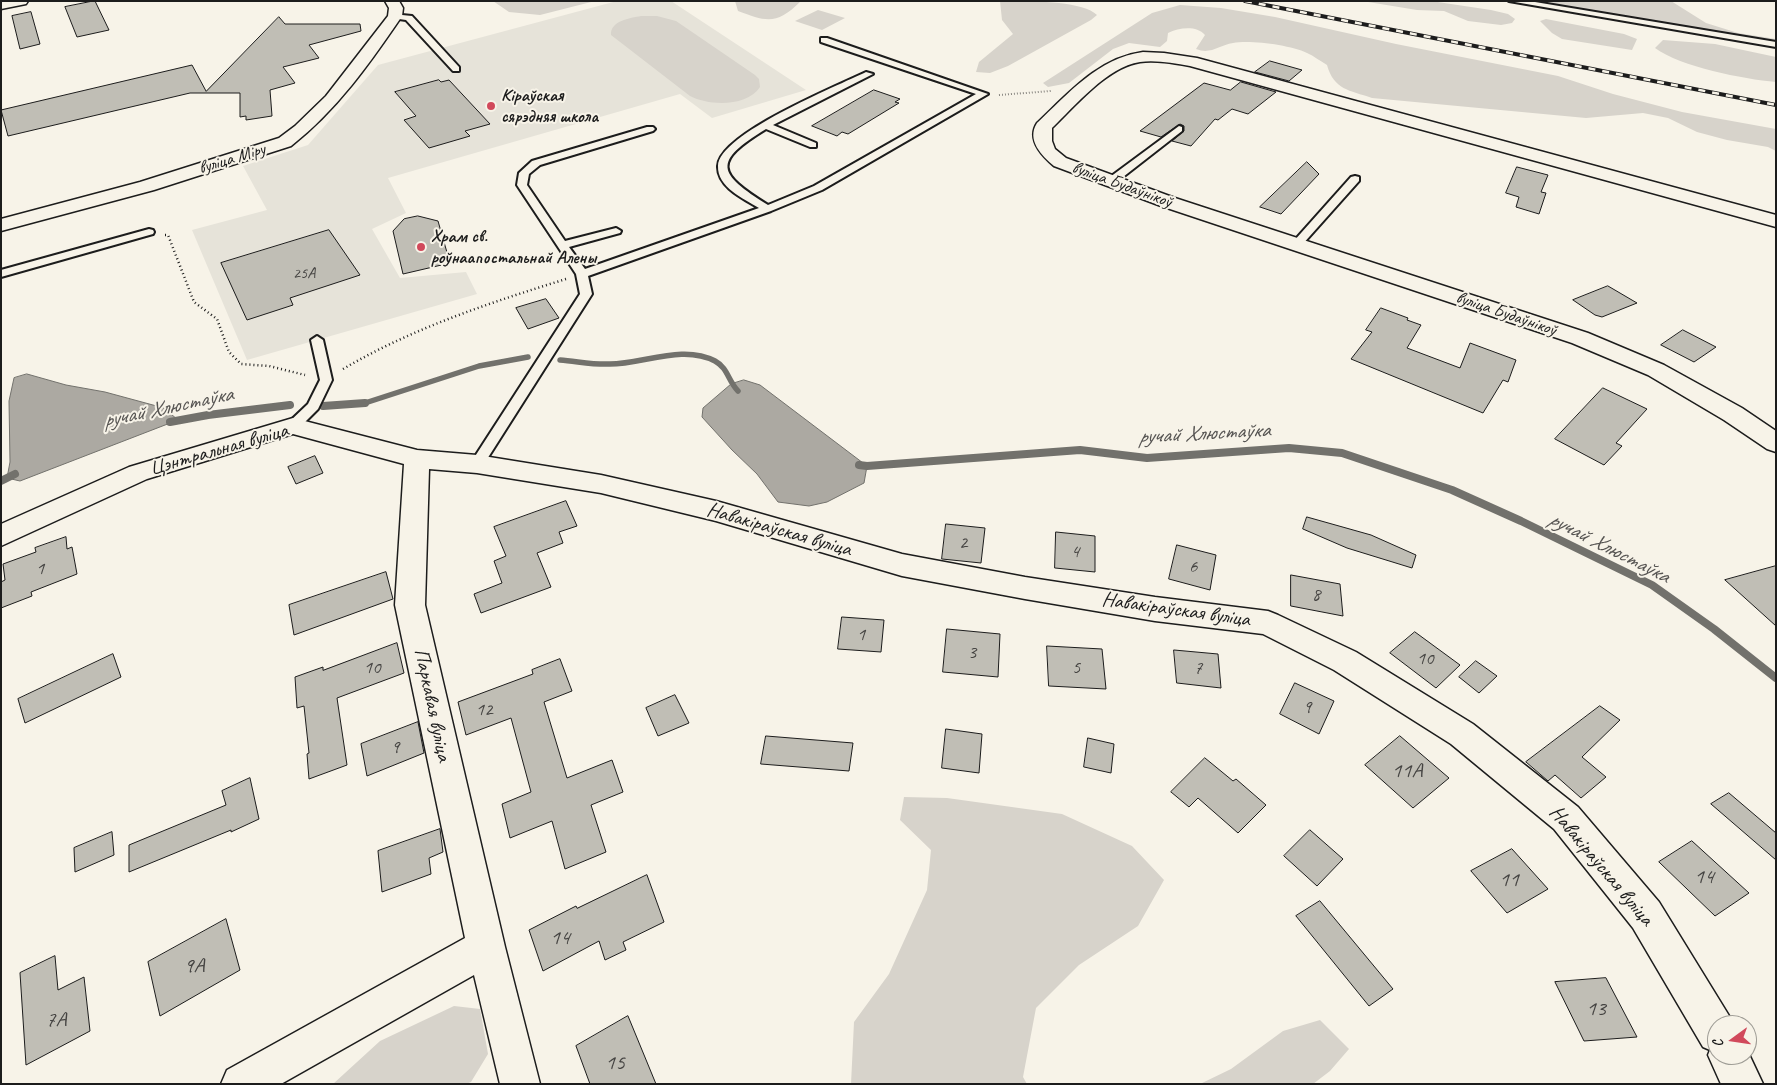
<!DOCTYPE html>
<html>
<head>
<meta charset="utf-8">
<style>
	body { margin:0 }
	#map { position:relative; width:1777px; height:1085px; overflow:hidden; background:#f7f3e8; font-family:Caveat,sans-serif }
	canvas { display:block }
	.frame { position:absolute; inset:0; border:2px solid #1c1c1c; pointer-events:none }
	.north { position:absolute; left:1707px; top:1015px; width:50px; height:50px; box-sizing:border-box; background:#f7f3e8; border:1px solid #9f9d96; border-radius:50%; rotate:256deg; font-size:14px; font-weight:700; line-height:20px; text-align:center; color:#1c1c1c }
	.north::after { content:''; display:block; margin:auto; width:18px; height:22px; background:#d1495b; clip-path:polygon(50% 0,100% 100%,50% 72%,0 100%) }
</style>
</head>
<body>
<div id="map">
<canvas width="1777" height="1085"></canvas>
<div class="frame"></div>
<div class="north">С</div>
</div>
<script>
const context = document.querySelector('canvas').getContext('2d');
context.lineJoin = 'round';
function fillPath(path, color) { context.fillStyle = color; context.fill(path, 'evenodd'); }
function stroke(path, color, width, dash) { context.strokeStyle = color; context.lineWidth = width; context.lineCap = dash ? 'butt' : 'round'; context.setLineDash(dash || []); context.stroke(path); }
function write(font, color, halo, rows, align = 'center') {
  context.font = font + ' Caveat,sans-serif'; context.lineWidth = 4; context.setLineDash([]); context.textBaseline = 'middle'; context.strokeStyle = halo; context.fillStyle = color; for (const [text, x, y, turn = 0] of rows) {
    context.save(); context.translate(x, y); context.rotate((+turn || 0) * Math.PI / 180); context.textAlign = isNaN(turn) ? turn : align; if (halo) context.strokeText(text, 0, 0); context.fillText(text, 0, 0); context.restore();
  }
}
const built = new Path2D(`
	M617,1H671L806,90L712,118L680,94L388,178L406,213L372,229L400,278L466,272L477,294L247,360L192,230L267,210L243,166L308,145L378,65Z`);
const green = new Path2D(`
	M493,1H595L540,15L509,12Z
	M735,1H801C777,25 767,22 738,11Z
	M1000,1C1025,1 1082,0 1097,15L1091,20L1008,66L990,73L976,72L979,62L1013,34L1002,20Z
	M1362,1H1431L1491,10L1508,14L1515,19L1512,23L1501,25L1468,21L1444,11L1417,10Z
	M1524,1H1671L1706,23L1738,33L1776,39V44Z
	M1180,5L1221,8L1275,17L1396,44L1558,76L1613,94L1682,112L1776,129V151L1768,147L1727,140L1697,132L1668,118L1643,113L1586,118L1372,98C1349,90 1334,90 1327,65C1320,61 1314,56 1307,53C1290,45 1251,40 1233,43C1219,45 1211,55 1196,49L1205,35C1196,25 1179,28 1168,33L1167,41L1160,47L1129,43L1113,49L1069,83L1048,87L1043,83L1152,13Z
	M818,10L845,18L822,30L795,21Z
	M641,16H657L676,21L755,75L759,79L760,87C747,107 709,106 690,96L611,35C610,21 630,18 641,16Z
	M1546,19L1624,34L1637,39L1632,50L1562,39L1552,33L1540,21Z
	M1663,40L1715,44L1776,57V82C1743,79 1681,67 1655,48Z
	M904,797L947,798L1062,814L1132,846L1164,880L1138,926L1079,965L1036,1008L1023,1077L1027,1084H851L854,1022L889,974L927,890L931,850L900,820Z
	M454,1006L480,1009L488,1054L471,1082L466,1084H333L380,1041Z
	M1320,1020L1349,1049L1330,1071L1313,1084H1200L1231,1069L1283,1031Z`);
const water = new Path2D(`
	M27,374L66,385L105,392L164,408L178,420L20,481L7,478L10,462L9,401L14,378Z
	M744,380L760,385L867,466L864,483L827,502L809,506L778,502L757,474L732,450L702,417L703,408L731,384Z`);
const streamFar1 = new Path2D(`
	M560,360C576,361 593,365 610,364C643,364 683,344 715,361C728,368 728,381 738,391
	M349,404L365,403L479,366L528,357`);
const stream = new Path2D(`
	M323,406L365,403
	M170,422L208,415L290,405
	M859,465L867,466L1080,450L1147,458L1289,448L1342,453L1452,490L1521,521L1652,585L1714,629L1776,678
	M1,481L15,474`);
const building = new Path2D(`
	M95,1L109,30L77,37L65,7Z
	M31,12L40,44L20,49L12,16Z
	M279,17L285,24H360L361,31L309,45L319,58L283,67L295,83L270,90L272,116L246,120V116L240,117V93H190L8,136L1,110L192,65L206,91Z
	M1270,61L1302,70L1289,81L1255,72Z
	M439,80L441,82L449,80L490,124L465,131L470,136L429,148L404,120L416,116L395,92Z
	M1241,82L1276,92L1248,114L1232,109L1218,120L1215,119L1191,146L1172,141L1184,131V126L1180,124L1161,137L1140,131L1204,83L1230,90Z
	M874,90L900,99L895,102L899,103L848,134L842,132L837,136L812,126Z
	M1307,162L1319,174L1281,214L1260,207Z
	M1517,167L1548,175L1541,192L1546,193L1539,214L1516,207L1519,197L1506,193Z
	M418,216L438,221L450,263L403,274L393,231L404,219Z
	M329,230L360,275L290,298L293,305L247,320L221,263Z
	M1608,286L1637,303L1602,317L1595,315L1573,300Z
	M546,299L559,318L528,329L516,308Z
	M1381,308L1408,318L1407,320L1421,325L1407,348L1460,368L1470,343L1516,360L1508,382L1503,380L1483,413L1351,359L1372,332L1366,330Z
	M1683,330L1716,347L1694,362L1661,345Z
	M1603,388L1647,409L1616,443L1622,446L1604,465L1555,439Z
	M315,456L323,473L296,484L288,467Z
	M566,501L577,526L559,532L563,543L537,553L551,587L481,613L474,594L502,583L494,561L506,556L494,527Z
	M1307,517L1371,535L1416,555L1412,568L1347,548L1303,529Z
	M946,524L985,528L981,563L942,559Z
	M1056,532L1095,536V572L1055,568Z
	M66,537L67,549L72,547L77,574L31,592L32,596L1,608V582L5,580L3,564L36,552L35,548Z
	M1177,545L1216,555L1210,590L1169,579Z
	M1776,566V626L1725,580Z
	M386,572L393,599L294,635L289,605Z
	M1291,575L1340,584L1343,616L1291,606Z
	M842,617L884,620L881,652L838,649Z
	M947,629L1000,634L998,677L943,672Z
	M1415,632L1460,665L1436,688L1390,653Z
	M397,643L404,673L337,698L347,765L309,779L307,754L309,753L304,706L297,708L295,677L323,667V670Z
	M1047,646L1102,649L1106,689L1049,686Z
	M1174,650L1218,654L1221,688L1177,683Z
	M113,654L121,677L25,723L18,699Z
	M560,659L572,691L544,702L567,778L612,760L623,792L591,805L606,852L565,869L552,821L510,838L502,804L531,792L511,718L466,735L458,702L533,674L532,670Z
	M1476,661L1497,676L1479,693L1459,677Z
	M1295,683L1334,701L1319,734L1280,714Z
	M675,695L689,723L658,736L646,708Z
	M1600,706L1620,720L1582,757L1606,777L1581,798L1555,775L1548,781L1526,762Z
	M418,722L424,753L367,776L361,744Z
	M946,729L982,734L979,773L942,768Z
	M766,736L853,743L849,771L761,764Z
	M1400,736L1449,778L1413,808L1365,765Z
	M1088,738L1114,744L1111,773L1084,767Z
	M1205,758L1233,781L1236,779L1266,805L1238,833L1198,798L1189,807L1171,792Z
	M250,778L259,819L231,832V830L129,872V845L226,805L222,791Z
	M1729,793L1776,833V860L1711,804Z
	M440,829L443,852L429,858L431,874L382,892L378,851Z
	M1310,830L1343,859L1317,886L1284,856Z
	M112,832L114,855L75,872L74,848Z
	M1692,841L1749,893L1715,916L1659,862Z
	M1512,849L1548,889L1507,913L1471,871Z
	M647,875L664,922L623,942L626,950L605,960L599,941L543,971L529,930L576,906L577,908Z
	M1320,901L1393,989L1369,1006L1296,916Z
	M226,919L240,970L160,1016L148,962Z
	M55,956L58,990L84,977L90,1031L26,1065L20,973Z
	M1606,978L1637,1037L1584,1041L1555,982Z
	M628,1016L656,1084H590L576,1046Z`);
const pathFar1 = new Path2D(`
	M999,95L1051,91`);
const path = new Path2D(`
	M165,235H168L194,302L217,319L229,352L241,364L269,366L305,375
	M343,369C413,328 489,303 566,279`);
const lane = new Path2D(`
	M1509,1H1529L1776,42V47Z
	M392,14L412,16L459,67V71H453L406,20L392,18Z
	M821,38H827L988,94L822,190L771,211L588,276L592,294L482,467H472L470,464L472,461L580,294L576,274L517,185L519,173L532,161L647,127H653L655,129L653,131L540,165L529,174L527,185L565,241L616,228L621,231L620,233L569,247L585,269L759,208C744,199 717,187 718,166C719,134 837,86 866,72L873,74L773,125L816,143V147H810L766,129C712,162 717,173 768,205L814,186L976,94L821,42Z
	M1179,126L1182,127V131L1114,184H1106V180Z
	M1355,176L1359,177V181L1301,246H1293L1291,244L1293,242L1351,177Z
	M149,229L153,230L154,232L153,234L1,277V270Z
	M317,336L323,340L332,380L318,409L298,429H288L286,426L288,423L308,404L320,380L311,340Z`);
const street = new Path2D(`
	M385,1H399L403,8L402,16C370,63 337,110 291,146L154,190L1,231V219L140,182L279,138L295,126L326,96L388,16L389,8Z
	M1143,52L1164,53L1197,58L1776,215V227L1190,66C1173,63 1156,60 1140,62C1107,67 1075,106 1052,128V141L1055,149L1066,158L1175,198L1588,333L1664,365L1742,408L1776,431V452L1767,449L1724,420L1648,375L1572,343L1161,206L1054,166C1042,156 1026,140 1037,123C1068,94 1098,58 1143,52Z
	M293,418L417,450L477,455L601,475L716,501L902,554L1025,577L1155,597L1268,611L1278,615L1356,652L1473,724L1578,807L1659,902L1731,1019L1733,1025H1717V1055H1747V1050L1763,1084H1721L1708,1055L1710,1050L1703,1047L1633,928L1554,829L1451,744L1334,670L1263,634L1155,621L1025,599L902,576L716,521L601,493L477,473L429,469L425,605L505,947L540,1084H500L474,975L281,1084H221L227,1070L465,938L395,605L404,464L293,434L147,479L1,546V524L129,467Z`);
const secondary = new Path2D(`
	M1,1H28L26,4L1,9Z`);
const rail = new Path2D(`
	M1245,1L1776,105`);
const markers = [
	[491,106,5,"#d1495b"],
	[421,247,5,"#d1495b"]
];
const farNumbernames = [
	["25А",304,274]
];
const farPoinames = [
	["Кіраўская",501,96],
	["сярэдняя школа",501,117],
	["Храм св.",431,237],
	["роўнаапостальнай Алены",431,258]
];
const farStreetnames = [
	["вуліца Міру",232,159,-17],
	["вуліца Будаўнікоў",1122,185,20],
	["вуліца Будаўнікоў",1506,314,19]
];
const numberNames = [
	["2",963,543],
	["4",1075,552],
	["6",1193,567],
	["1",40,569],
	["8",1316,595],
	["1",861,635],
	["3",972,653],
	["10",1425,659],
	["10",372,668],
	["5",1076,668],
	["7",1198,669],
	["9",1307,708],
	["12",484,710],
	["9",395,748]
];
const streetNames = [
	["Цэнтральная вуліца",219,450,-16],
	["Навакіраўская вуліца",779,530,16],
	["Навакіраўская вуліца",1176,610,8],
	["Паркавая вуліца",432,705,78],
	["Навакіраўская вуліца",1601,866,50]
];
const waterNames = [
	["ручай Хлюстаўка",168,408,-12],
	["ручай Хлюстаўка",1204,434,-3],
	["ручай Хлюстаўка",1609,548,27]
];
const nearNumbernames = [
	["11А",1407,771],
	["14",1704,877],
	["11",1509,880],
	["14",560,938],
	["9А",194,966],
	["13",1596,1009],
	["7А",56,1020],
	["15",615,1063]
];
fillPath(built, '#e6e3d9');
fillPath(green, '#d7d3cb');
fillPath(water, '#aca9a2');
stroke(water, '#72716c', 1);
stroke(streamFar1, '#72716c', 5.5);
stroke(stream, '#72716c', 8);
fillPath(building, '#c0beb5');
stroke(building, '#1c1c1c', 1);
stroke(lane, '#1c1c1c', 4);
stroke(street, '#1c1c1c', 3);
stroke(secondary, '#1c1c1c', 3);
stroke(pathFar1, '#1c1c1c', 2, [0.5, 2.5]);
stroke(path, '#1c1c1c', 2.5, [1, 3]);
fillPath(lane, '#f7f3e8');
fillPath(street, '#f7f3e8');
fillPath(secondary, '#f7f3e8');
stroke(rail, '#1c1c1c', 4);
stroke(rail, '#f7f3e8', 2.5, [7]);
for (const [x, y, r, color] of markers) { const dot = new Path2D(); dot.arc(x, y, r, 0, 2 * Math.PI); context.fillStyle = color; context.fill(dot); stroke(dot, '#f7f3e8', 2); }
write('16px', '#454442', null, farNumbernames);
write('bold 18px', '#1c1c1c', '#f7f3e8', farPoinames, 'left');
write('18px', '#1c1c1c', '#f7f3e8', farStreetnames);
write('19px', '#454442', null, numberNames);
write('21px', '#1c1c1c', '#f7f3e8', streetNames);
write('italic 22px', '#565452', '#f7f3e8', waterNames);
write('22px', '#454442', null, nearNumbernames);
</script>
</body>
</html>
